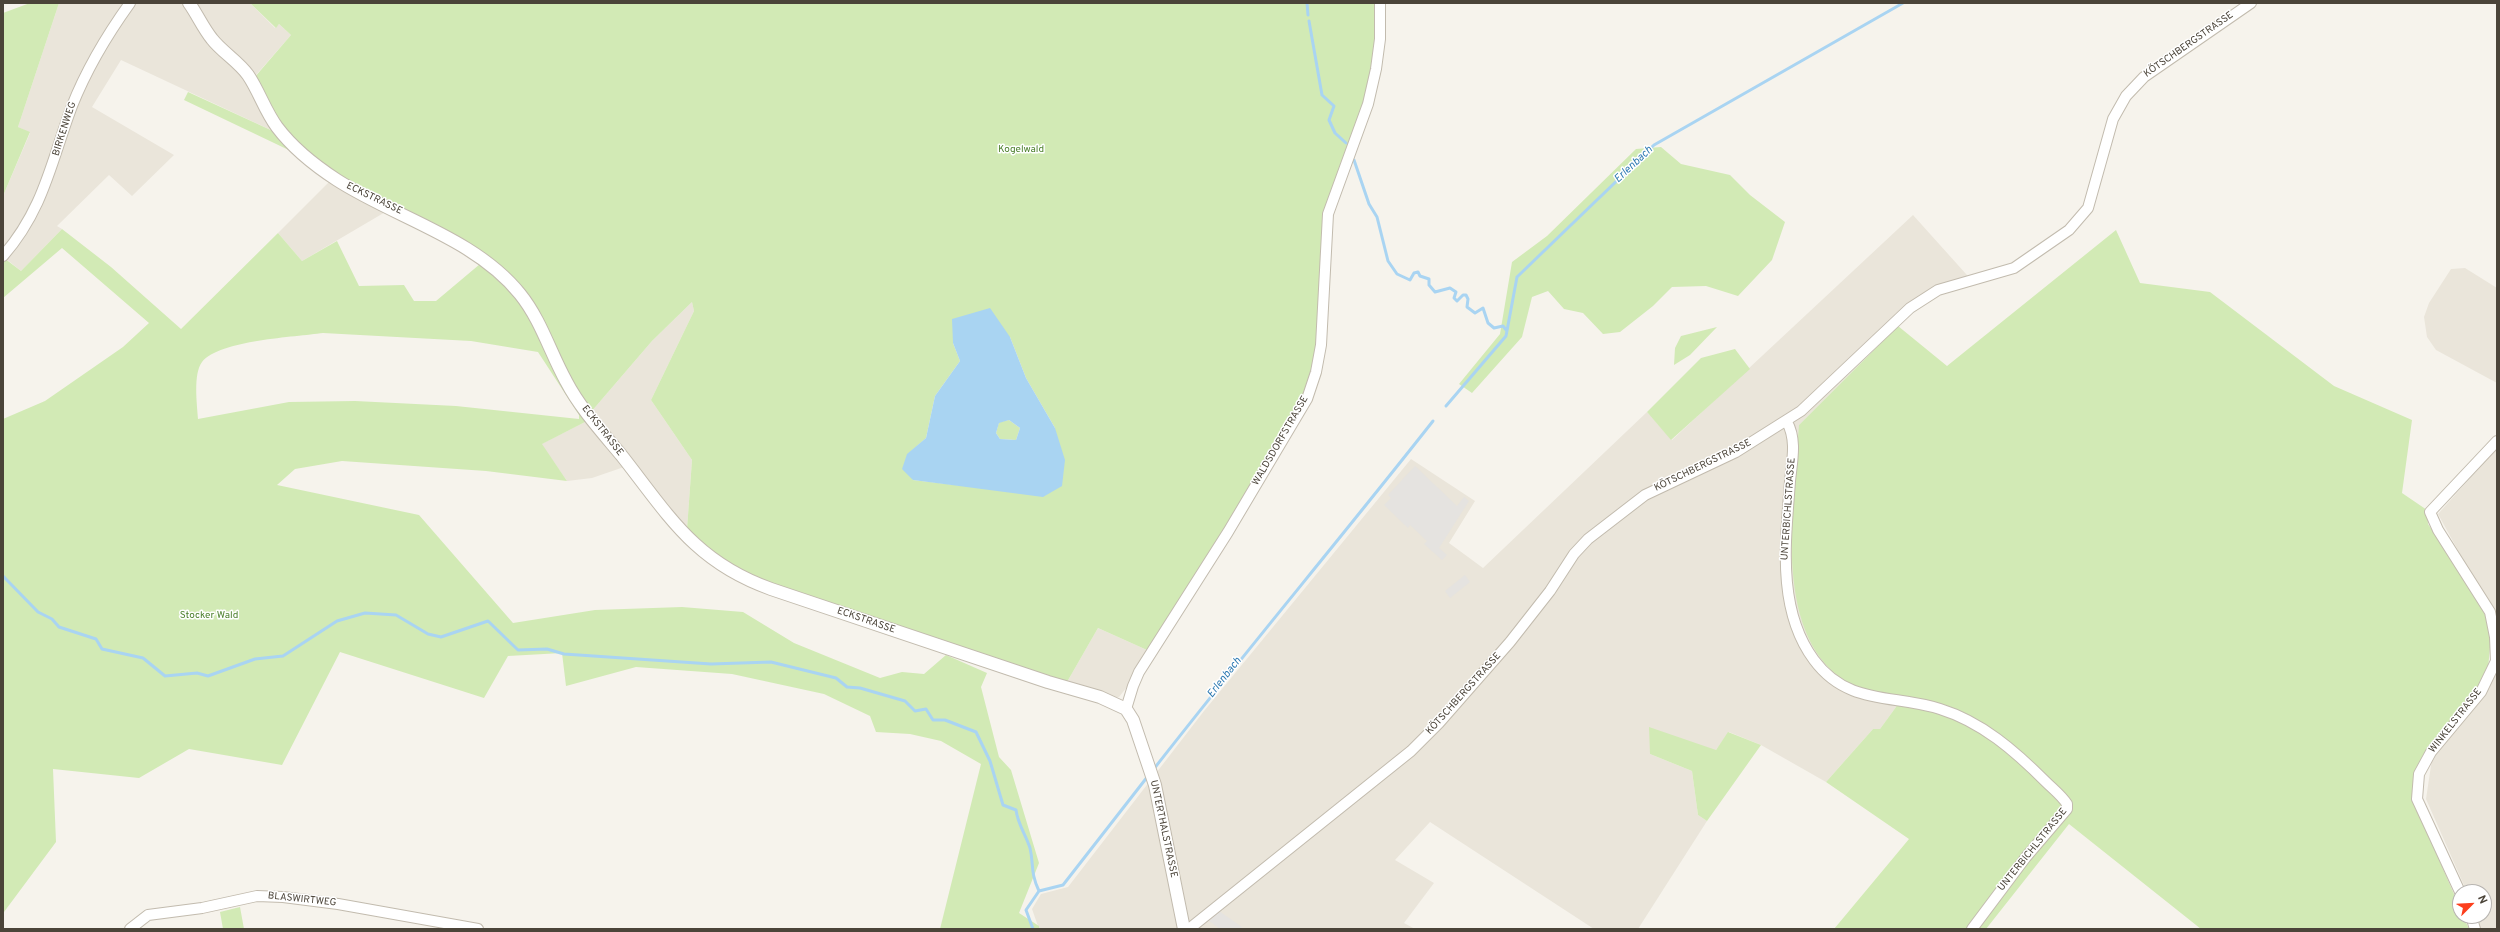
<!DOCTYPE html>
<html>
<head>
<meta charset="utf-8">
<style>
	body { margin:0 }
	#map { position:relative; width:2500px; height:932px; overflow:hidden; background:#f6f3ec; font-family:Overpass,sans-serif }
	canvas { display:block }
	.frame { position:absolute; inset:0; border:4px solid #4b4439; pointer-events:none }
	.north { position:absolute; left:2452px; top:884px; width:40px; height:40px; box-sizing:border-box; background:#fff; border:1px solid #b7b4b0; border-radius:50%; rotate:66deg; font-size:11px; font-weight:700; line-height:16px; text-align:center; color:#4b4439 }
	.north::after { content:''; display:block; margin:auto; width:14px; height:18px; background:#fc3f1d; clip-path:polygon(50% 0,100% 100%,50% 72%,0 100%) }
</style>
</head>
<body>
<div id="map">
<canvas width="2500" height="932"></canvas>
<div class="frame"></div>
<div class="north">N</div>
</div>
<script>
const context = document.querySelector('canvas').getContext('2d');
context.lineJoin = 'round';
function fillPath(path, color) { context.fillStyle = color; context.fill(path, 'evenodd'); }
function stroke(path, color, width, dash) { context.strokeStyle = color; context.lineWidth = width; context.lineCap = dash ? 'butt' : 'round'; context.setLineDash(dash || []); context.stroke(path); }
function write(font, color, halo, rows, align = 'center') {
  context.font = font + ' Overpass,sans-serif'; context.lineWidth = 3; context.setLineDash([]); context.textBaseline = 'middle'; context.strokeStyle = halo; context.fillStyle = color; for (const [text, x, y, turn = 0] of rows) {
    context.save(); context.translate(x, y); context.rotate((+turn || 0) * Math.PI / 180); context.textAlign = isNaN(turn) ? turn : align; if (halo) context.strokeText(text, 0, 0); context.fillText(text, 0, 0); context.restore();
  }
}
const residential = new Path2D(`
	M59,3H250L275,28L279,24L291,35L249,83L275,132L121,60L92,107L174,155L132,196L109,175L57,226L62,229L21,271L5,258L3,259V196L30,133L18,127Z
	M331,180L350,195L387,211L302,261L278,233Z
	M1913,215L1975,284L1940,295L1912,312L1799,425L1900,696L1896,707L1880,729H1873L1826,782L1761,745L1729,732L1716,750L1650,754L1692,771L1698,815L1707,821L1638,929H1594L1430,822L1395,860L1434,883L1404,923L1415,929H1039L1032,909L1041,894L1068,887L1204,711L1411,459L1475,501L1449,543L1483,568L1647,412L1672,440Z
	M2465,268L2497,288V383L2436,350L2427,337L2424,317L2429,303L2451,269Z
	M692,302L694,311L651,400L692,460L687,529L591,412L652,341Z
	M587,421L624,467L592,478L567,481L541,444Z
	M2497,448V621L2438,514Z
	M1098,628L1147,650L1131,682L1119,697L1110,698L1067,682Z
	M2497,671V929H2481L2476,916H2484V892H2467L2426,799L2432,759L2487,692Z`);
const green = new Path2D(`
	M30,3H59L18,127L30,132L3,196V13Z
	M250,3H1377L1374,68L1353,142L1341,162L1325,212L1317,345L1312,372L1302,396L1226,528L1147,650L1098,628L1067,682L771,585L723,561L687,529L692,460L651,400L694,311L692,302L652,341L591,412L504,273L323,165L280,126L254,78L291,35L279,24L276,28ZM1010,337L1026,378L1055,428L964,486L913,480L908,454L926,438L935,396L960,361L953,343Z
	M188,92L275,132L295,153L184,100Z
	M1661,147L1681,164L1730,175L1750,195L1785,222L1772,260L1738,296L1706,286L1672,287L1653,306L1620,332L1603,334L1583,313L1564,309L1548,291L1532,297L1522,337L1472,393L1459,384L1500,334L1512,262L1547,236L1636,149Z
	M62,229L111,267L181,329L278,233L302,261L337,241L359,286L404,285L414,301H436L480,264L516,297L526,312L587,421L542,444L567,481L486,471L342,461L295,469L277,485L419,515L513,623L595,610L682,607L743,612L794,643L880,678L902,672L924,674L946,655L987,673L981,687L999,757L1011,770L1039,863L1019,913L1039,926V929H940L981,764L941,741L910,734L876,732L870,716L824,694L732,674L636,667L566,686L562,653L508,656L484,698L340,652L282,765L189,749L139,778L53,769L56,842L4,912L3,920V419L45,401L123,347L149,323L62,248L3,298L4,258L21,271ZM323,333L471,341L538,352L579,415V419L456,406L355,401L289,402L198,419C197,404 193,374 202,362C220,340 295,337 323,333Z
	M2116,230L2140,283L2210,292L2334,386L2412,420L2402,493L2427,510L2428,524L2476,597L2486,617L2491,636L2488,669L2479,688L2427,750L2414,775L2418,811L2460,908V916H2463L2469,929H2201L2069,824L1986,929H1834L1909,839L1826,782L1873,729H1880L1896,707L1899,696C1881,693 1861,691 1844,680C1771,633 1794,498 1799,425L1898,326L1947,366Z
	M1717,327L1690,355L1674,365L1675,348L1681,336Z
	M1735,349L1750,369L1671,440L1647,412L1701,358Z
	M1009,420L1020,428L1016,440L1000,439L996,433L999,422Z
	M1649,727L1716,750L1728,732L1761,745L1707,821L1698,815L1692,771L1650,754Z
	M240,907L244,929H223L220,912Z`);
const parking = new Path2D(`
	M1415,466L1457,506L1464,497L1469,501L1439,548L1447,555L1442,560L1424,544L1427,541L1410,525L1408,528L1384,505L1391,498L1388,495Z
	M1465,575L1470,582L1450,598L1445,591Z
	M1219,911L1242,927L1240,929H1220L1208,920Z`);
const water = new Path2D(`
	M990,308L1010,337L1026,378L1055,428L1065,460L1062,486L1043,497L913,480L902,469L907,454L926,438L935,396L960,361L953,343L952,319ZM1009,420L1020,428L1016,440L1000,439L996,433L999,423Z`);
const stream = new Path2D(`
	M1307,3L1308,15
	M1309,21L1322,95L1334,106L1329,120L1335,133L1346,143
	M1354,160L1369,204L1377,217L1388,261L1397,274L1410,280L1414,273L1418,272L1420,276L1429,279V285L1435,292L1450,288L1456,292L1454,298L1457,301L1463,295H1466L1468,299L1467,307L1475,313L1483,308L1488,323L1494,328L1503,326L1507,331
	M1446,406L1506,336L1517,277L1654,145L1903,3
	M3,576L38,612L52,619L59,627L96,639L102,649L143,658L165,676L197,673L208,676L255,659L283,656L337,621L365,613L396,615L428,634L441,637L488,621L518,650L547,649L564,654L711,664L771,662L836,678L847,687L860,688L905,701L915,711L926,709L933,720H945L976,732L990,761L1003,805L1016,810C1018,825 1026,835 1030,848C1034,865 1030,872 1039,891
	M1153,770C1245,652 1341,538 1433,421
	M1033,929L1026,910L1039,891L1063,885L1148,776`);
const minor = new Path2D(`
	M3,256C44,209 51,162 72,106C87,68 107,35 130,3
	M1787,422C1797,440 1792,461 1790,481C1786,539 1776,609 1814,660C1848,706 1894,694 1940,709C1982,722 2015,751 2046,782C2053,789 2062,796 2067,804V809L2026,857L1972,929
	M1126,709L1133,686L1139,672L1228,532L1307,399L1316,372L1321,345L1328,214L1368,104L1376,69L1380,39V3
	M2460,892L2417,799L2419,774L2431,752L2481,692L2496,661L2495,637L2490,612L2438,530L2430,512L2497,441
	M2471,916L2475,929
	M130,929L148,915L202,908L257,896L283,897L338,904L478,929
	M1189,929L1411,751L1439,723L1510,642L1550,591L1574,554L1588,539L1645,495L1736,452L1801,411L1910,308L1938,290L2014,268L2069,230L2088,208L2113,119L2126,96L2144,77L2251,3`);
const tertiary = new Path2D(`
	M189,3C197,14 203,28 212,39C222,52 238,61 248,75C259,91 265,111 277,127C292,147 317,167 337,180C396,218 475,238 520,294C541,320 550,352 566,381C580,408 602,432 622,456C669,516 695,562 771,589L1048,682L1100,697L1126,709L1133,720L1155,785L1184,929`);
const streetNames = [
	["KÖTSCHBERGSTRASSE",2189,45,-35],
	["BIRKENWEG",65,129,-72],
	["ECKSTRASSE",374,199,26],
	["ECKSTRASSE",602,431,52],
	["WALDSDORFSTRASSE",1281,441,-60],
	["KÖTSCHBERGSTRASSE",1703,466,-26],
	["UNTERBICHLSTRASSE",1789,509,-86],
	["ECKSTRASSE",866,621,19],
	["KÖTSCHBERGSTRASSE",1464,694,-48],
	["WINKELSTRASSE",2456,721,-52],
	["UNTERTHALSTRASSE",1163,829,78],
	["UNTERBICHLSTRASSE",2033,850,-51],
	["BLASWIRTWEG",302,900,6]
];
const parkNames = [
	["Kogelwald",1021,150],
	["Stocker Wald",209,616]
];
const waterNames = [
	["Erlenbach",1634,165,-43],
	["Erlenbach",1225,678,-52]
];
fillPath(residential, '#eae5da');
fillPath(green, '#d2eab5');
fillPath(parking, '#e5e3e0');
fillPath(water, '#a9d4f2');
stroke(stream, '#a9d4f2', 3);
stroke(minor, '#c2bbae', 12);
stroke(tertiary, '#c2bbae', 14);
stroke(minor, '#fff', 10);
stroke(tertiary, '#fff', 12);
write('10px', '#4b4439', '#fff', streetNames);
write('10px', '#4a7f2a', '#fff', parkNames);
write('italic 11px', '#2e7ab2', '#fff', waterNames);
</script>
</body>
</html>
